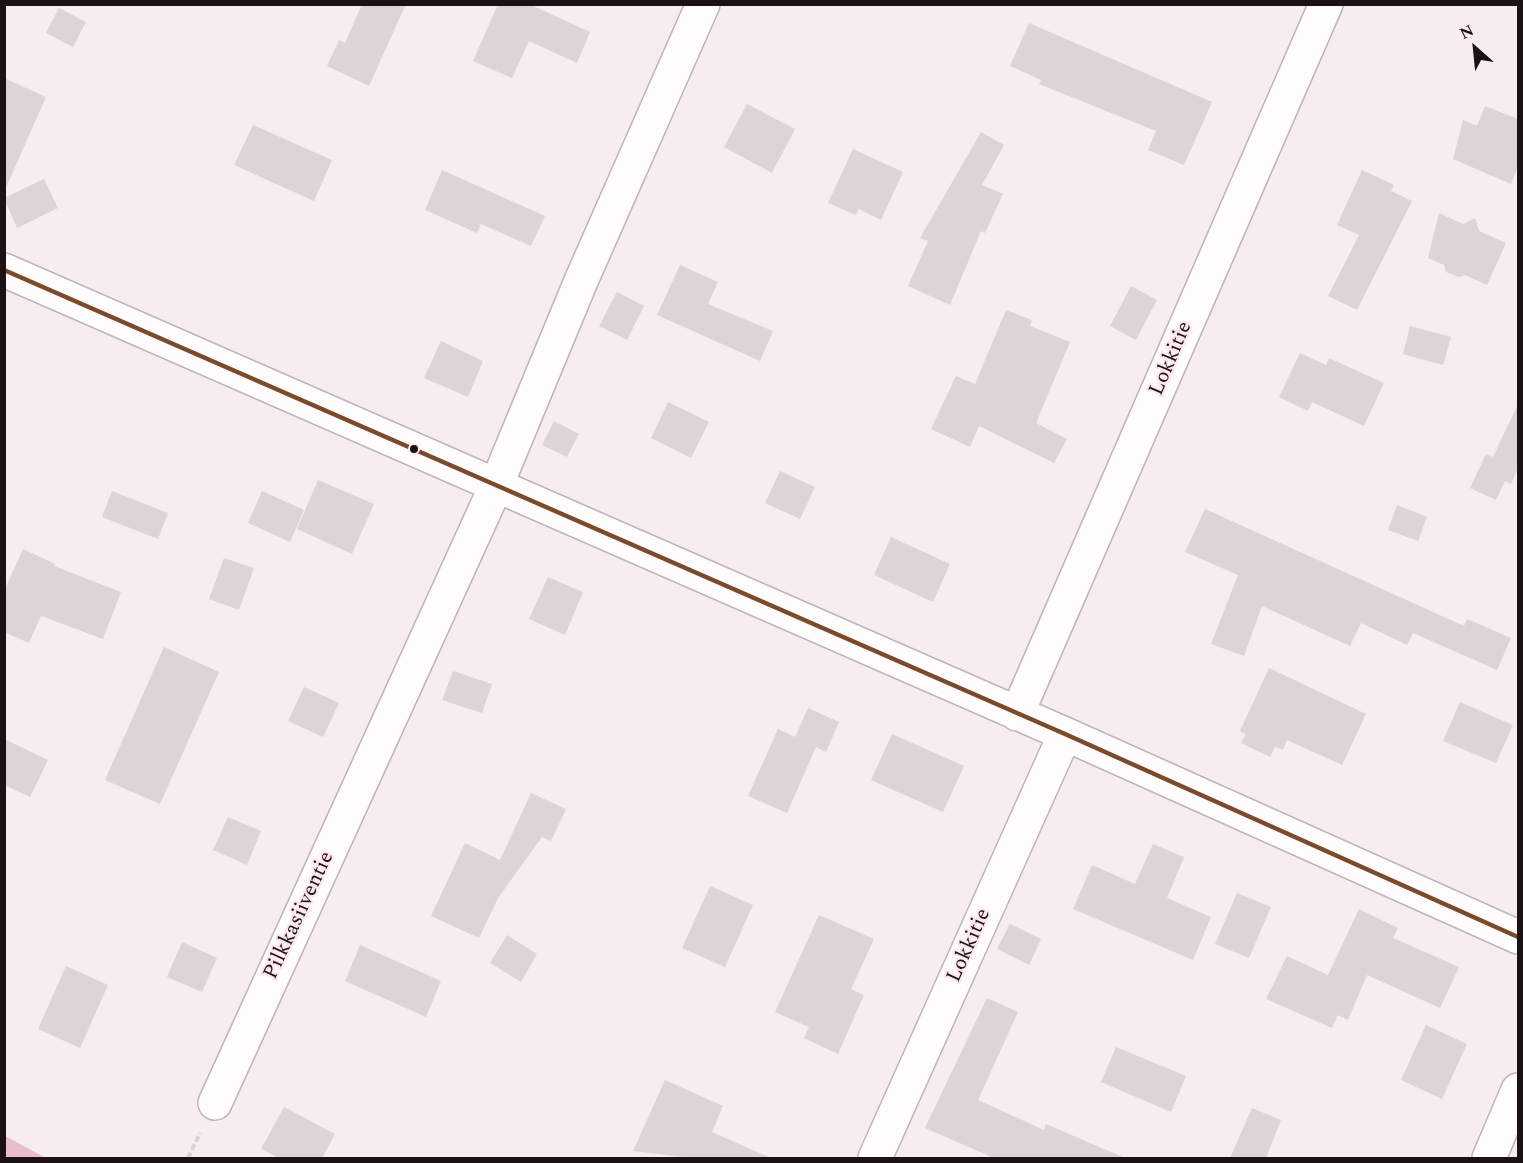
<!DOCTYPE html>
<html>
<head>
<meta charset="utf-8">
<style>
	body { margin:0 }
	#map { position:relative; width:1523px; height:1163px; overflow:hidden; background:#f7ecf0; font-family:Spectral,serif }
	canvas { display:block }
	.frame { position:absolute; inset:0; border:6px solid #1c1115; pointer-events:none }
	.north { position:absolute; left:1445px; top:18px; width:60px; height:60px; -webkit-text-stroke:4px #fce8ee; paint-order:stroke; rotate:333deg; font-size:16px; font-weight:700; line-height:24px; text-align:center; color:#1c1115 }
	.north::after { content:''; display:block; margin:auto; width:21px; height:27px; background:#1c1115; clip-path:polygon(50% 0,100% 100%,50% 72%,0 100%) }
</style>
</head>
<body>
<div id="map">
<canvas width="1523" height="1163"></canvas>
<div class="frame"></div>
<div class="north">N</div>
</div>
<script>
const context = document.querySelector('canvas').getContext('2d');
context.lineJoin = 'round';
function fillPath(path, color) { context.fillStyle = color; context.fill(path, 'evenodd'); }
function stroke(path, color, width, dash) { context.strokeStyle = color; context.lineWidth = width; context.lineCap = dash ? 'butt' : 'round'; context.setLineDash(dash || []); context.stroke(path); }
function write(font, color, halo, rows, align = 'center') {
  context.font = font + ' Spectral,serif'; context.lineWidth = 4.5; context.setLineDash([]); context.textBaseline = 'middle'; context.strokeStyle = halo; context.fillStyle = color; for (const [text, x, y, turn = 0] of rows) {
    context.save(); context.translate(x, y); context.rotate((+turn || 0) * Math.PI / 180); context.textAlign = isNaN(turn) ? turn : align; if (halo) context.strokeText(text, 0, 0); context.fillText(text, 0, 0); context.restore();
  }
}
const forest = new Path2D(`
	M5,1136L46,1158H5Z`);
const building = new Path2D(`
	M362,4H406L369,86L327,66L339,40L345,43Z
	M498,4H529L590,32L577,63L529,41L512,78L473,61Z
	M59,8L86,22L73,47L46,33Z
	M1029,23L1212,102L1184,165L1148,150L1156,131L1039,84L1041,80L1010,66Z
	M4,78L46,97L4,192Z
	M747,104L795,129L772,173L724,147Z
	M1485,106L1518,119V166L1511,184L1453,159L1463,120L1477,126Z
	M253,125L332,160L314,201L234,165Z
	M981,132L1004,145L982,185L1003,194L985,233L981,231L950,305L908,286L928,241L920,238Z
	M853,149L903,172L881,220L859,209L856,215L828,203Z
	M442,170L545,216L531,246L481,224L477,233L425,210Z
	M1362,170L1394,185L1391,191L1412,201L1357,310L1328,296L1359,235L1337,225Z
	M44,179L58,208L17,228L4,198Z
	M1439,213L1463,224L1475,218L1479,231L1506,243L1487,285L1465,275L1459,277L1446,272L1444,265L1428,258Z
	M680,265L718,282L708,304L773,331L760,361L657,315Z
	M1131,286L1157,300L1136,340L1110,326Z
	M617,292L644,306L627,340L599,326Z
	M1006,310L1032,320L1030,326L1070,342L1036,423L1067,439L1054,463L979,426L970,447L931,429L956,376L975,384Z
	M1410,326L1451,337L1443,365L1403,354Z
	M441,341L483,361L468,397L424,378Z
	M1300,353L1326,365L1329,358L1384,383L1364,426L1312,402L1308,411L1279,397Z
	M668,402L709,422L691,458L651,438Z
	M1518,404V468L1511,484L1505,481L1496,500L1470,488L1486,454L1493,457Z
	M554,421L579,434L567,457L542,445Z
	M780,471L815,487L800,519L765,503Z
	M318,480L374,504L352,554L297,529Z
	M112,491L168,513L158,539L102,517Z
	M262,491L304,510L290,542L248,523Z
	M1397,505L1427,517L1418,541L1388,530Z
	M1205,509L1464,626L1467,619L1511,638L1497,670L1413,633L1407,645L1361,623L1350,646L1262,606L1244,656L1211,644L1238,575L1185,552Z
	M891,537L950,564L933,602L874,575Z
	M23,549L55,564L54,566L121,592L103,639L41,616L29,643L4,632V591Z
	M224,558L254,568L239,610L209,599Z
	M548,577L583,592L565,635L529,619Z
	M164,647L219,672L160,804L105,780Z
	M1269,668L1366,714L1342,765L1287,740L1283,750L1275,747L1270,757L1241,743L1246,734L1240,731Z
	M453,671L492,684L482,713L442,700Z
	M304,687L339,703L323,737L288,721Z
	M1460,702L1513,725L1496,763L1443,741Z
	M808,708L839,722L826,752L816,747L787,813L748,796L778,729L795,737Z
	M892,734L964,766L943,812L871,780Z
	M4,739L48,760L30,797L4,785Z
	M531,793L566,809L551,841L542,837L498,898L479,938L431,916L465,843L500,860Z
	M228,817L261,831L247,865L213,850Z
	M1153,844L1184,857L1167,898L1211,917L1193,960L1073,909L1092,865L1135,884Z
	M710,886L753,905L725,967L682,948Z
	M1237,893L1271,907L1249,958L1215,944Z
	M1359,909L1398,928L1393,938L1459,967L1440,1008L1367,975L1348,1020L1338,1015L1332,1028L1266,999L1287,956L1328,975Z
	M819,915L874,939L851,989L864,995L838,1054L804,1038L809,1027L775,1012Z
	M1010,924L1041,939L1029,965L997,949Z
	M507,935L537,954L521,982L490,963Z
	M182,942L217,958L202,992L167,977Z
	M360,945L441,981L426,1017L345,981Z
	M66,966L108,985L80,1048L38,1029Z
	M987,998L1018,1012L978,1100L1044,1130L1046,1124L1125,1158H994L925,1128Z
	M1426,1025L1467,1044L1442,1099L1401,1080Z
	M1116,1047L1186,1076L1171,1112L1101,1082Z
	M665,1080L723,1106L712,1132L771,1158H691L633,1151Z
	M284,1107L335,1134L322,1158H279L261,1149Z
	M1252,1108L1281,1120L1266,1158H1230Z`);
const path = new Path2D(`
	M188,1158L200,1133`);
const street = new Path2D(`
	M4,270L1065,734L1518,937
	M1017,714L1326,4
	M215,1103L496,486L581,281L703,4
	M875,1158L1065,734
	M1489,1158L1518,1090`);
const bus1 = new Path2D(`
	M4,270L1065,734L1518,937`);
const markers = [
	[414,449,5,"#1c1115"]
];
const streetNames = [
	["Lokkitie",1172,359,-67],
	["Pilkkasiiventie",300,916,-65],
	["Lokkitie",970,946,-66]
];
fillPath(forest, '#ebbccc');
fillPath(building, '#ded3d6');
stroke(street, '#bfb4b7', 36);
stroke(path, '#d7d3d5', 4, [6, 3]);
stroke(street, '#fefcfd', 33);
stroke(bus1, '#7a4b2a', 4.5);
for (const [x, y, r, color] of markers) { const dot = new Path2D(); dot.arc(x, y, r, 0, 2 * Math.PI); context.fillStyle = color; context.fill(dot); stroke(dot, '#fce8ee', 2); }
write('21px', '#1c1115', '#fce8ee', streetNames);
</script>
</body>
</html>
